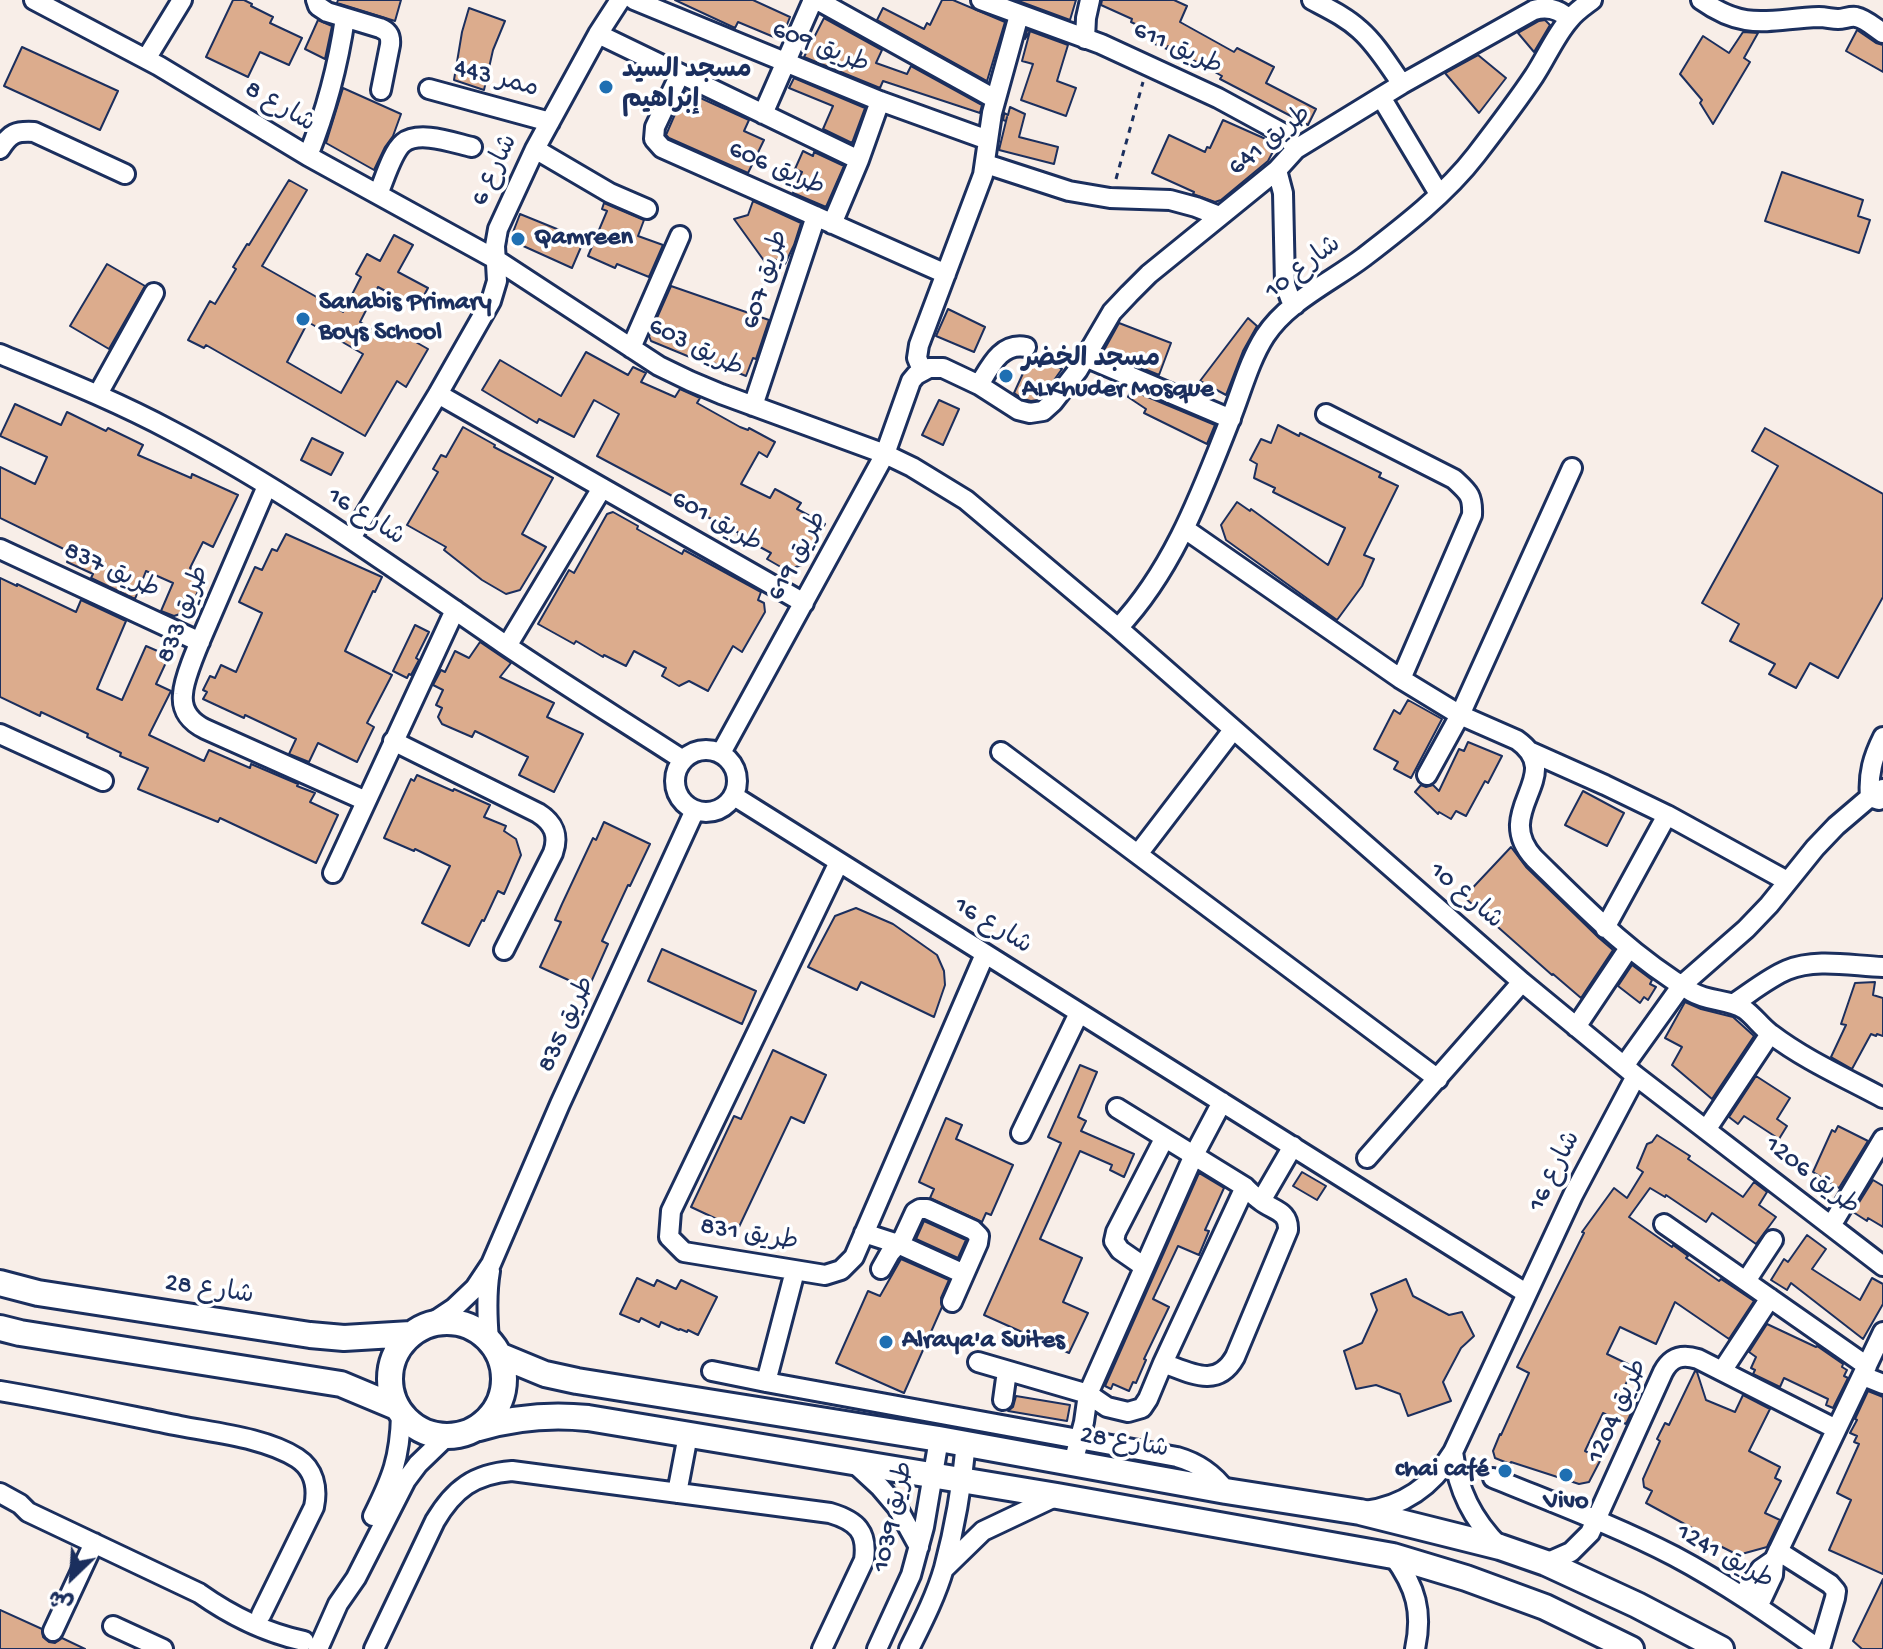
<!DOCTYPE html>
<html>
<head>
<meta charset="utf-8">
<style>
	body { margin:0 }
	#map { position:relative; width:1883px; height:1649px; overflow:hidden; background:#f8eee8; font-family:"Gochi Hand","Playpen Sans Arabic",sans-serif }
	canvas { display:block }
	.north { position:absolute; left:32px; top:1537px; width:80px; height:80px; -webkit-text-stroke:6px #fff; paint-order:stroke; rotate:205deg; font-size:22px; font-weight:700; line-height:32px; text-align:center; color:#1b2f5e }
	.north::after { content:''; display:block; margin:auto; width:28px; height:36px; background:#1b2f5e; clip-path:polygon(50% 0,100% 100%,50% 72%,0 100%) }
</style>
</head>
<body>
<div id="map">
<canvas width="1883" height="1649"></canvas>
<div class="north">ش</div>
</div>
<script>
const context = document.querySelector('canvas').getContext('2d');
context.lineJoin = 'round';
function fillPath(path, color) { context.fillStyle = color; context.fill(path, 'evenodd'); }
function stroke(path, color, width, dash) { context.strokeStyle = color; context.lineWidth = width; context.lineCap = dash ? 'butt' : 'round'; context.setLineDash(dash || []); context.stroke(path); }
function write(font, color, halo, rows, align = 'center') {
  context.font = font + ' "Gochi Hand","Playpen Sans Arabic",sans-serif'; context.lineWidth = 7; context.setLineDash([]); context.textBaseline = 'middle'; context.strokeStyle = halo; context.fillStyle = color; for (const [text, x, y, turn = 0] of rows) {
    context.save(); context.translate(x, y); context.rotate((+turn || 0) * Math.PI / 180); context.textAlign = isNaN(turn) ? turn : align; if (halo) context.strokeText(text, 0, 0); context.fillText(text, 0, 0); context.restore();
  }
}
const building = new Path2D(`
	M233,0H244L252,4L251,6L273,17L270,23L302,38L289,65L260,52L248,77L206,57Z
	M338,0H401L395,21L337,3Z
	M675,0H753L790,17L781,40L738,22L735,28Z
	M942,0H953L1005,22L987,81L877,20L883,8L924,29L927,23L930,25Z
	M1016,0H1076L1070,20Z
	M1102,0H1174L1187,6L1180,22L1234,52L1237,48L1274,67L1266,83L1316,109L1308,125L1220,79L1222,76L1168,46L1167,49L1150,42L1154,33L1131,22L1132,19L1101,5Z
	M469,8L505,21L493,50L484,90L454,80L462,32Z
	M824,18L882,50L876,63L907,74L911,66L982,105L980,113L883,81L880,88L804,57Z
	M318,20L332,26L325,59L305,49Z
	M1545,20L1550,25L1534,52L1518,33L1539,21Z
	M1027,30L1068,45L1057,81L1076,88L1066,116L1021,100L1033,64L1022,61L1030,31L1025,39Z
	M1857,30L1876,43L1883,45V72L1846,51Z
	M1743,32L1758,33L1744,58L1750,62L1713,124L1700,103L1702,100L1680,74L1703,36L1729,53Z
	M22,47L118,91L100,130L4,86Z
	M1478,55L1506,78L1479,113L1445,73Z
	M794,78L865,108L852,143L823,129L833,106L789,88Z
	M343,88L401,114L393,136L385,147L374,170L326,143Z
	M685,91L749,120L744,131L764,140L748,173L669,138L666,135Z
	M1010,107L1025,114L1019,137L1058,147L1054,164L999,150L1007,117L1006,121L1003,120L1004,115V113L1008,115Z
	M1223,120L1277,144L1268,161L1221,200L1215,202L1193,194L1194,192L1152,173L1169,135L1205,152L1207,147L1210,148Z
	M803,151L813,156L814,152L844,166L826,207L793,193L802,172L795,169Z
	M1782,172L1863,200L1858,216L1870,220L1859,253L1765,221Z
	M289,180L307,190L262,266L343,312L361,277L356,274L367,254L380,261L394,235L413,245L398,272L428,288L417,308L378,287L360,322L387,338L393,329L428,349L406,387L397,381L365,436L206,345L204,348L188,340L210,301L215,304L236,269L233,267L247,244L249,245ZM308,322L363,354L341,393L287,362Z
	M753,201L801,223L794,245L785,264L771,258L765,262L734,219L748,215Z
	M604,203L644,220L638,236L663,245L649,277L617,264L615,268L588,256L607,211L602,209Z
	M520,214L584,240L572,268L510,240Z
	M107,264L145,286L109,349L70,326Z
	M671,286L769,320L756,359L753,358L746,376L698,357L697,360L651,341L649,336Z
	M948,309L985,327L974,352L936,336Z
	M1248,318L1257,326L1243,351L1226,395L1200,381Z
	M1119,323L1171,343L1159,375L1103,352Z
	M586,352L628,375L633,367L646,373L641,382L675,397L680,389L700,398L697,403L740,427L748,430L749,428L775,442L767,457L759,452L741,484L770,498L775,489L801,503L797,509L825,524L802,565L786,570L767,559L771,553L738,535L739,533L690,508L691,506L597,456L619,414L594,400L574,437L539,419L537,423L482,390L500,360L561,396Z
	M1034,355L1062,369L1044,394L1038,400L1031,401L1023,399L1014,393L1030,358Z
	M1131,390L1215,425L1207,444L1144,413L1146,409L1128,397Z
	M939,400L959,409L943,445L922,435Z
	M15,404L61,425L67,412L106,431L108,428L143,445L138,455L191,478L192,474L238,495L213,547L203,542L190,568L205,576L189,611L174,616L161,611L173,583L146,571L135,599L91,578L93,574L67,562L72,553L0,518V467L35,484L47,457L0,436Z
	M1278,425L1299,436L1300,433L1381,473L1379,477L1398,486L1364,555L1374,559L1362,586L1337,620L1226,540L1221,525L1237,502L1250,511L1251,509L1328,565L1345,528L1273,492L1275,488L1254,478L1257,464L1250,460L1261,439L1271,443Z
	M463,427L495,445L494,447L553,478L522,534L546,547L520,590L506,594L482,580L444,550L446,547L407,525L438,472L433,469L441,455L446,457Z
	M1765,428L1883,494V597L1838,678L1810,663L1796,688L1769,674L1775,664L1730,641L1739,624L1702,603L1778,466L1752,451Z
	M312,438L343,453L331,475L301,460Z
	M613,512L638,526L637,529L682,554L684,550L761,592L758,600L764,603L765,612L742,652L733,646L708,691L689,681L679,686L662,676L666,668L634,651L626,666L604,655L603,657L576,641L574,644L538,624L569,570L574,573L607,514Z
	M286,534L382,577L375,592L373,591L345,651L392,675L367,723L374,727L357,762L318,743L309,762L289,754L296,739L245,715L244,718L203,699L207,692L203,690L210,676L215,678L221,665L236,672L262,613L239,602L255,567L262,570L272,549L277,551Z
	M0,578L17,586V584L76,612L81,600L126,621L97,689L122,700L146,646L169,656L156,684L171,691L149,735L204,761L209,750L250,768L251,764L298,784L297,786L315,793L310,802L338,815L316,863L220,818L218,822L138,789L148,768L120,756L121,753L87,737L88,734L41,712L40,716L0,697Z
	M415,625L429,632L416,658L419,660L411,675L409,674L407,678L393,671Z
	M480,642L511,663L500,677L554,703L547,717L583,734L554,792L519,775L528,757L475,731L472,737L442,724L438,717L442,708L436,705L443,690L433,685L441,670L445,672L455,651L469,658Z
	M1408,700L1442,719L1411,778L1394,769L1398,762L1374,749L1394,710L1400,714Z
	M1468,742L1502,756L1488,783L1485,781L1466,816L1456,811L1451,819L1439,812L1438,814L1415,792L1421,785L1426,787L1433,785L1439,791L1459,749L1464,751Z
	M417,775L453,791L454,789L490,805L484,817L506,826L504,831L516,839L521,855L504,894L498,891L484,921L482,920L469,946L422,923L450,866L415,849L414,851L384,838L411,779L414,781Z
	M1583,791L1624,813L1607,846L1565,825Z
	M604,822L650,844L630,886L628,885L602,941L608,944L588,989L540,967L561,922L555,920L562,904L593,838L596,840Z
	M1511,847L1526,867L1599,938L1613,950L1581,998L1553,974L1552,975L1464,897Z
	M856,908L893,924L937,955L944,971L945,985L934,1017L861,982L857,990L808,967L835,916Z
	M662,949L756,991L742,1024L648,981Z
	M1632,965L1652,980L1650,984L1656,987L1648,1000L1644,997L1640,1003L1618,986Z
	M1875,982L1873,995L1883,998V1036L1877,1034L1876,1036L1871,1034L1852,1069L1831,1057L1846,1025L1841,1024L1855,983Z
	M1685,1002L1701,1009L1733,1017L1754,1036L1712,1099L1672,1065L1682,1047L1665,1038Z
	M773,1050L826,1075L804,1123L791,1117L738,1229L691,1207L734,1116L741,1119Z
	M1080,1065L1097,1072L1078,1117L1086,1121L1081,1131L1134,1154L1124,1177L1110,1170L1112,1165L1080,1151L1040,1239L1082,1258L1063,1302L1088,1313L1069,1353L984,1315L1061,1143L1048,1137Z
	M1756,1076L1790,1098L1777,1119L1787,1126L1779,1139L1744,1116L1738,1124L1729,1117Z
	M946,1118L962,1125L956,1139L1013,1165L991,1215L986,1213L982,1222L930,1198L934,1189L919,1182Z
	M1838,1126L1868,1141L1839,1188L1813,1172L1832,1130L1835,1132Z
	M1657,1135L1690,1156L1688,1159L1743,1197L1754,1182L1767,1192L1759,1205L1776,1217L1756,1244L1712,1213L1706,1222L1666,1195L1665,1197L1650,1188L1629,1217L1672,1247L1673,1245L1688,1256L1686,1258L1719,1281L1721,1279L1754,1301L1729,1339L1675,1302L1656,1344L1620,1327L1607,1354L1634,1367L1617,1402L1633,1409L1626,1424L1603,1413L1585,1451L1601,1459L1589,1482L1579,1484L1511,1462L1510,1464L1495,1458L1493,1451L1500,1434L1501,1435L1529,1373L1517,1367L1584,1233L1582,1232L1614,1188L1627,1198L1643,1172L1637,1168L1647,1144L1652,1142Z
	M1302,1172L1326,1186L1317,1200L1293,1186Z
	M1199,1173L1224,1188L1205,1230L1209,1231L1199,1255L1178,1246L1153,1299L1169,1307L1144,1359L1146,1360L1136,1383L1133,1382L1129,1391L1113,1384L1111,1389L1105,1386Z
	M1873,1180L1883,1186V1227L1868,1218L1867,1221L1853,1212Z
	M924,1221L966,1240L958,1258L916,1239Z
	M1807,1235L1826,1249L1812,1269L1860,1300L1872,1278L1883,1284V1304L1863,1339L1791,1283L1787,1290L1771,1280L1784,1259L1788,1262Z
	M901,1259L949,1280L941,1298L942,1307L904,1393L836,1363L868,1291L880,1296Z
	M637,1278L654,1286L657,1280L676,1289L681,1280L717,1297L698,1335L688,1330L687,1332L680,1329L679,1330L661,1322L659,1327L641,1318L639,1322L620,1314Z
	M1406,1279L1413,1296L1449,1315L1462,1312L1474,1336L1461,1348L1443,1382L1451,1401L1408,1416L1400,1394L1376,1385L1356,1389L1344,1351L1362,1343L1377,1310L1371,1294Z
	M1767,1324L1816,1347L1817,1346L1843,1364L1842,1367L1847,1370L1844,1376L1848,1378L1833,1408L1826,1405L1828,1399L1784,1378L1780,1387L1753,1374L1755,1370L1751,1368L1756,1357L1749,1352Z
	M1695,1371L1697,1372L1706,1400L1735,1412L1743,1395L1770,1409L1749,1451L1780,1467L1775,1478L1781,1481L1765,1513L1780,1520L1767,1547L1738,1555L1700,1536L1701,1533L1646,1503L1652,1491L1644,1487L1643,1479L1660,1441L1657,1439L1665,1423L1669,1425Z
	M1868,1391L1883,1397V1574L1829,1550L1851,1500L1837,1493L1859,1444L1854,1442L1857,1436L1850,1433L1857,1420L1855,1419Z
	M1016,1396L1070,1405L1067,1421L1008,1411L1013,1407Z
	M1883,1579V1649H1862L1853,1641Z
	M0,1610L42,1629L43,1637L49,1642L55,1643L62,1638L85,1649H0Z`);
const path = new Path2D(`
	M1116,179L1143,82`);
const minor = new Path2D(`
	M34,0L159,66L308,156L497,260L659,366L690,381L721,394L885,454L912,467L966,500L1118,628L1522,982L1636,1076L1883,1266
	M316,0L318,6L327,12L380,28C388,31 391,36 390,45L381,90
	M634,0L880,101L988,140
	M817,0L995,99
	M981,0L1101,44L1218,98L1286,135L1296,149
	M1312,0C1329,9 1346,17 1360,30C1377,45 1389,66 1402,84
	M1701,0C1746,32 1769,19 1819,17C1826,17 1832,19 1838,19C1844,19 1850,16 1856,17C1866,19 1875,28 1883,33
	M598,34L859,160
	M1085,39L1086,18L1090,0
	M146,59L182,0
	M680,74L655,127L654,139L662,148L946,274
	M429,89L550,122
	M1381,97L1439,194
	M763,114L813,0
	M0,149C10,133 16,131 34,132L125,174
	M535,149L610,193L647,209
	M308,156C326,111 338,66 345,18
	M986,164L1069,191L1110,198L1170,200L1196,207L1219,216
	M1277,170L1283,193L1285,284L1290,298L1295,305
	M378,194C384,181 392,152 403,143C419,130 454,143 472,147
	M832,224L859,160L880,101
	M631,348L680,236
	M0,354C58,378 116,401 172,431C289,492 396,570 504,644C563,684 623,721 683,760
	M1085,357L1231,419
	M922,370L917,358L919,345L983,175L992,113L1019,15
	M979,385C990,367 1001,342 1026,347
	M98,394L154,293
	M438,394L804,603
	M753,406L816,216
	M1326,414L1454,479C1468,492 1473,495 1472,515L1401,679
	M267,486C248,530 229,574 210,618C202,637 184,675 183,694C181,711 191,722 205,729L366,801
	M1185,529L1401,679L1460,715L1517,740C1568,776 1490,810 1534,858C1585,908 1630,955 1692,992C1709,1002 1729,999 1744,1009C1754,1016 1761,1027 1771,1034C1805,1060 1846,1078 1883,1098
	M351,538L438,394L491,301L497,281L495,246L498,229L535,149L598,34L620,0
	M0,549L200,642
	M1118,628C1173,570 1201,493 1230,420C1241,393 1249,361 1265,336C1288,301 1331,282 1364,257C1403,227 1446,194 1476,155C1496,129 1516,103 1534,76C1546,58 1555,36 1569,20C1575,12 1584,6 1592,0
	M507,646L602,488
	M0,734L103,781
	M393,741L538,813C554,823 559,836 553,853L504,950
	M675 781a31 31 0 1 1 62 0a31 31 0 1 1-62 0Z
	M1001,752L1438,1079
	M1531,752L1605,785L1667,815L1787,881
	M721,753L885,454L911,381L916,375L929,368H943L979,385L1018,410L1030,413L1043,411L1053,402L1078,370L1112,312L1129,294L1149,274L1277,170L1296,149L1402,84L1534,10C1548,6 1559,9 1569,19
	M1427,775L1460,715L1572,468
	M734,796L1526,1293
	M1879,800L1870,797C1868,774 1873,757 1883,737
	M1138,854L1233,730
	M839,862L671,1211L669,1237L684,1252L825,1275L841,1270L854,1257L985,954
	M333,873L455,610
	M1605,928L1667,815
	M1733,1004C1750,993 1768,978 1787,970C1816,958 1852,966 1883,967
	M1576,1027L1629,948
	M1624,1066L1682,985L1746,929L1769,905L1815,848L1836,826L1870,797L1883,789
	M1117,1108L1245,1187C1250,1192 1255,1197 1261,1201C1274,1211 1289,1211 1288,1230L1235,1357C1217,1389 1191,1373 1163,1363L1245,1187
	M1706,1130L1770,1034
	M1021,1133L1079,1013
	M1367,1158L1522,982
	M1261,1201L1293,1146
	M1664,1224L1867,1366
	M1831,1226L1883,1139
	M864,1233L898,1244L964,1274
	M1143,1266L1120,1250L1114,1241L1116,1232L1164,1139
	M881,1269L890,1253L903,1238L915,1212L920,1209H927L973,1230L979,1236L978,1243L952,1302
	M1746,1281L1773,1240
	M430,1324L454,1308L475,1288L491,1264L560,1104L695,810
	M489,1340C487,1316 486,1294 490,1271
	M978,1362L1088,1394L1107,1407L1128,1412L1142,1408L1148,1399L1163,1363
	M712,1371L766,1382L1177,1457C1198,1463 1213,1473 1226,1491
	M1722,1371L1770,1298
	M1863,1376L1883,1384
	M766,1382L795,1271
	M0,1391C60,1401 120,1414 180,1426C216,1433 266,1438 297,1458C314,1469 318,1488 314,1507L261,1615
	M1003,1400L1007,1371
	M1453,1452C1458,1490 1472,1519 1500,1547
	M854,1463L880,1487L897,1507L919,1547
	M1073,1463L1084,1422L1088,1394L1194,1155L1222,1102
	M1493,1478C1554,1503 1616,1526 1674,1556C1725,1583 1772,1616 1819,1649
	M0,1493L20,1504L28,1512L199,1593C230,1615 266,1633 304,1641
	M677,1493L688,1435
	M1365,1511C1405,1506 1433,1485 1453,1452L1573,1195L1636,1076
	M373,1516C392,1478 400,1458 401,1415
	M1778,1551L1830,1584L1836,1591L1835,1598L1820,1649
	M1393,1556C1416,1587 1423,1612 1415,1649
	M1546,1563L1571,1552L1590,1533L1663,1372C1671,1357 1682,1354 1698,1359L1836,1429
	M944,1569L983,1531L1057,1496
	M1742,1596L1761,1569L1774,1560
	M1758,1607L1773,1575L1774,1560L1883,1332
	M113,1626L163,1649
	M53,1631L94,1543
	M318,1649L338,1604L356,1578L406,1480L418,1464L446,1437
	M374,1649L435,1521C454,1489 474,1474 512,1471L830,1513C857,1521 868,1532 864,1560L822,1649
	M877,1649L911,1575L924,1527L939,1439
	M909,1649C922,1623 936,1596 944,1568C955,1527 962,1485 966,1443`);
const major = new Path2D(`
	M0,1283L38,1293L310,1335L344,1338L411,1334
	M390 1379a57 57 0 1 1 114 0a57 57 0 1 1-114 0Z
	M0,1328L20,1333L341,1384L396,1407
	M499,1355L545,1374L577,1381L939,1439L1226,1491L1360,1512L1500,1547L1546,1563L1637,1605L1721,1649
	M479,1428C516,1417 550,1414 588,1418L1057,1496L1393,1556L1466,1578L1545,1607L1631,1649`);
const markers = [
	[606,87,8,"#1f6fb2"],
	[518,239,8,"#1f6fb2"],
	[303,319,8,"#1f6fb2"],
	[1006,376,8,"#1f6fb2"],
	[886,1342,8,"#1f6fb2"],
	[1505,1471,8,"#1f6fb2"],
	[1566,1475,8,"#1f6fb2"]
];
const streetNames = [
	["طريق 609",820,49,22],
	["طريق 611",1177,50,25],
	["ممر 443",496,80,15],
	["شارع 8",279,108,31],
	["طريق 641",1271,142,-38],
	["طريق 606",776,170,24],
	["شارع 6",496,171,-64],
	["شارع 10",1304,269,-37],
	["طريق 607",767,280,-72],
	["طريق 603",695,349,27],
	["شارع 16",365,518,33],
	["طريق 601",716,523,30],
	["طريق 619",799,557,-61],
	["طريق 837",111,572,25],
	["طريق 833",185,615,-68],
	["شارع 10",1465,897,41],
	["شارع 16",992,927,32],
	["طريق 835",568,1025,-65],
	["شارع 16",1556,1172,-63],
	["طريق 1206",1811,1177,38],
	["طريق 831",749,1236,10],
	["شارع 28",209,1291,9],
	["طريق 1204",1619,1412,-65],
	["شارع 28",1124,1444,10],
	["طريق 1039",895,1517,-77],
	["طريق 1241",1724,1558,30]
];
const poiNames = [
	["مسجد السيد",622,72],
	["إبراهيم",622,102],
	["Qamreen",534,239],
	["Sanabis Primary",319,304],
	["Boys School",319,334],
	["مسجد الخضر",1022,361],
	["ALKhuder Mosque",1022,391],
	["Alraya'a Suites",902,1342],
	["chai café",1489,1471,"right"],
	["Vivo",1566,1503,"center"]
];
fillPath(building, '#dcac8d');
stroke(building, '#1b2f5e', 2);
stroke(minor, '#1b2f5e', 24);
stroke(major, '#1b2f5e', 30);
stroke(path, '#1b2f5e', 3, [6, 6]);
stroke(minor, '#fff', 18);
stroke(major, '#fff', 24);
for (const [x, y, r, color] of markers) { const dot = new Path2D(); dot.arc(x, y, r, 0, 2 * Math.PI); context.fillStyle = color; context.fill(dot); stroke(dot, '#fff', 3); }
write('26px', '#1b2f5e', '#fff', streetNames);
write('bold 26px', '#1b2f5e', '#fff', poiNames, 'left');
</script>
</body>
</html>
